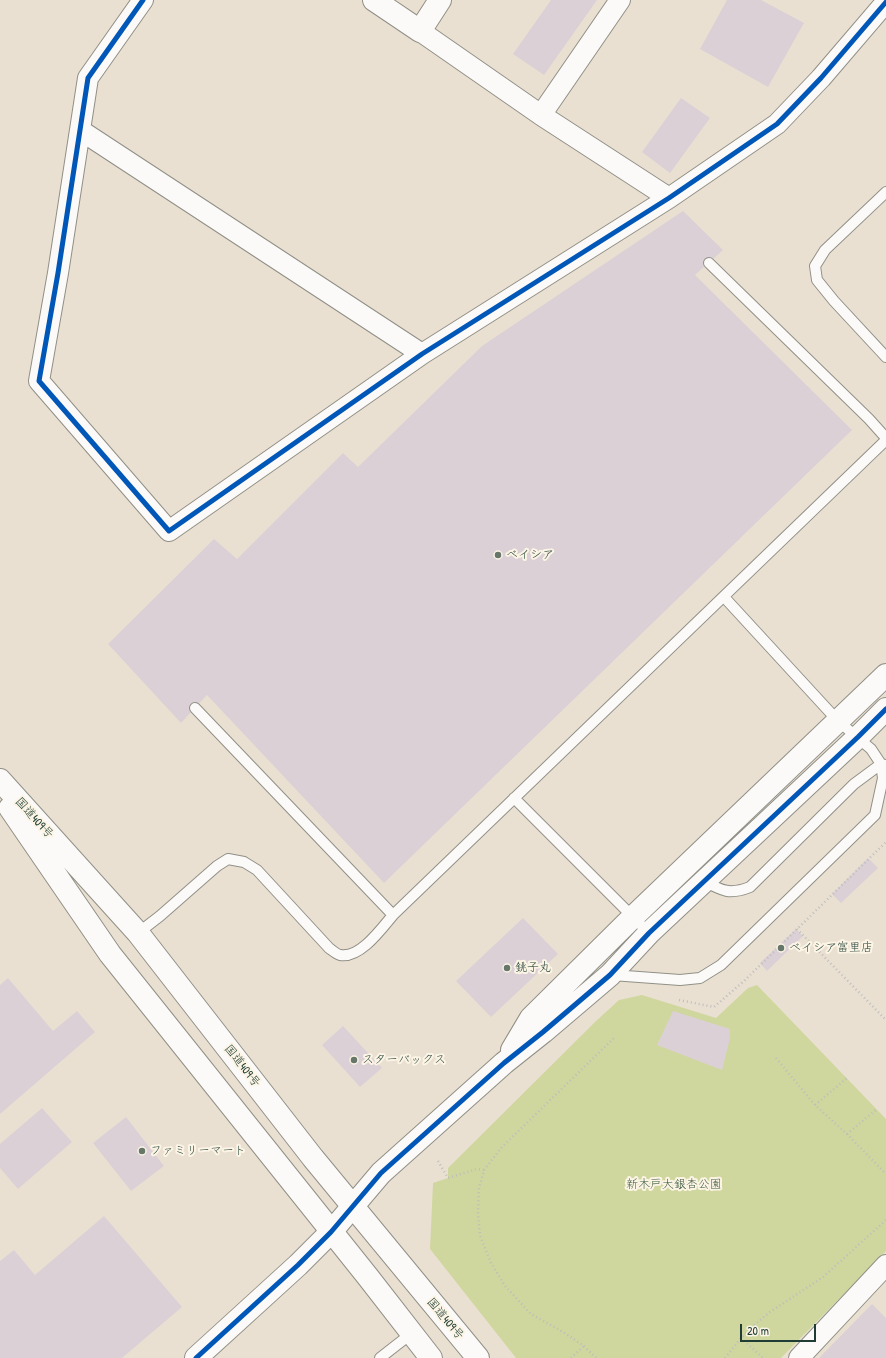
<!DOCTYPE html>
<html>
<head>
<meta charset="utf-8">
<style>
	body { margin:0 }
	#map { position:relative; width:886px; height:1358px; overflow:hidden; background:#eae0d2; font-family:"Patrick Hand",sans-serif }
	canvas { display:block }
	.scale { position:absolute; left:740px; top:1324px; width:76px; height:18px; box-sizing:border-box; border:2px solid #1f3d34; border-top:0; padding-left:5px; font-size:12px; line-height:14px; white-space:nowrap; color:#1f3d34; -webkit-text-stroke:3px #fcf5e5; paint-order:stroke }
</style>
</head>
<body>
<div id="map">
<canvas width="886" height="1358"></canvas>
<div class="scale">20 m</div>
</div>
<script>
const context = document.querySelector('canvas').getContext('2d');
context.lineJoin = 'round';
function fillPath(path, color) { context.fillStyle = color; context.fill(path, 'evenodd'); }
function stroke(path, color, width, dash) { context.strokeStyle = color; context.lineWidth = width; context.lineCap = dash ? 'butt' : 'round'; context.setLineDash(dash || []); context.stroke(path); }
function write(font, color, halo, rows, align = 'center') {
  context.font = font + ' "Patrick Hand","Klee One",sans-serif'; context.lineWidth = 4; context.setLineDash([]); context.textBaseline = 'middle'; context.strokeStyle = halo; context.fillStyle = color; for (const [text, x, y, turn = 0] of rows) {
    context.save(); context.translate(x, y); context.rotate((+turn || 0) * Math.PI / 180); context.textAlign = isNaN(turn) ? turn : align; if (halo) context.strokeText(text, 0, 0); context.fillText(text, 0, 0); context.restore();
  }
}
const green = new Path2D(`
	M757,985L886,1119V1251L781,1358H516L430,1249L433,1183L448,1178V1168L596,1021L619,1000L642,995L716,1018L748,988Z`);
const building = new Path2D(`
	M551,0H597L544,75L513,54Z
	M727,0H761L804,23L768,87L700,49Z
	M681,98L710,118L670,173L642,152Z
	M683,211L723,250L695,275L852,430L384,883L207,695L181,723L108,644L214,539L237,559L343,453L358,467L482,346Z
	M868,858L878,868L841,903L832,894Z
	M523,918L558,954L491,1017L456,981Z
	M796,929L803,936L767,971L760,963Z
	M8,978L53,1031L77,1011L95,1032L0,1114V985Z
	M673,1011L730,1029V1038L722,1070L657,1045Z
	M343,1026L382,1068L360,1087L322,1045Z
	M42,1108L72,1142L18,1189L0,1168V1144Z
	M126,1117L164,1166L131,1191L93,1143Z
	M104,1216L182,1307L122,1358H0V1261L14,1250L35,1275Z
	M872,1304L886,1318V1358H819Z`);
const path = new Path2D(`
	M797,929L886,1020
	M679,1000L714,1007L744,981L886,842
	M776,1058L815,1105L847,1134L886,1174
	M815,1105L847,1078
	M847,1134L877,1109
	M438,1161L448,1178L477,1169L484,1170
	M741,1338L763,1358
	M571,1358L584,1346
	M596,1358L584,1346L563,1332L531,1314L505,1286L491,1263L480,1236L478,1213L479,1188L484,1170L502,1147L615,1037
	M725,1358L741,1338L754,1325L770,1312L823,1277L886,1220`);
const lane = new Path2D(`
	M886,192L825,250L815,266L817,280L834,301L886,357
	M709,263L869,419L886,438
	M195,708L393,915
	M514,798L649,933
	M704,881C722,891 730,895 750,887L854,784L881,764L886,765
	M138,933L160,916L217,866L228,859L244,862L257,870L329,948C332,950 336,954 340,955C360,959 382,928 393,915L886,440
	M612,975L680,980L700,978L721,965L875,815L883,778L881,764L871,749L838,721L724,597
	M380,1358L412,1333`);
const street = new Path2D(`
	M143,0L88,78L58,273L39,381L169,531L422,354L669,198L777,124L821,78L886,2
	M420,31L541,115L669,198
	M541,115L620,0
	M80,130L422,354
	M799,1358L886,1265`);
const secondary = new Path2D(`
	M374,0L420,31L440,0
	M512,1050L531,1018L633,917L886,675
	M196,1358L298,1265L331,1232L381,1173L504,1063L543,1032L610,975L649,933L858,737L886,709`);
const highway = new Path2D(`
	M0,780L138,933L313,1158L478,1358
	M10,808L110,954L368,1277L431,1358`);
const cycleway = new Path2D(`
	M143,0L88,78L58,273L39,381L169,531L422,354L669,198L777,124L821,78L886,2
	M196,1358L298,1265L331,1232L381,1173L504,1063L543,1032L610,975L649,933L858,737L886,709`);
const markers = [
	[498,555,4,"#66766b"],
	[781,948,4,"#66766b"],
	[507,968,4,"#66766b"],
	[354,1060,4,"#66766b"],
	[142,1151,4,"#66766b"]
];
const poiNames = [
	["ベイシア",506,555],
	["ベイシア富里店",789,948],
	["銚子丸",515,968],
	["スターバックス",362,1060],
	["ファミリーマート",150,1151]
];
const streetNames = [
	["国道409号",34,818,48],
	["国道409号",242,1066,52],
	["国道409号",445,1319,50]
];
const parkNames = [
	["新木戸大銀杏公園",674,1185]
];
fillPath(green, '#cfd79e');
fillPath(building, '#dbd0d6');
stroke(lane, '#909087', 12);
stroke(street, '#909087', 22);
stroke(secondary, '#909087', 24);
stroke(highway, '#909087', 24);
stroke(path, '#bdbebb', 2.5, [1, 3]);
stroke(lane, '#fcfaf8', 10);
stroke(street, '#fcfaf8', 20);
stroke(secondary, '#fcfaf8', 22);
stroke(highway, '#fcfaf8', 22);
stroke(cycleway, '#0057b8', 5);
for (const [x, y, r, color] of markers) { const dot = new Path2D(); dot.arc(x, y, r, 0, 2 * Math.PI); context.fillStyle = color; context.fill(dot); stroke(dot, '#fcf5e5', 1.5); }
write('12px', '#1f3d34', '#fcf5e5', poiNames, 'left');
write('12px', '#1f3d34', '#fcf5e5', streetNames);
write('12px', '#3e5a41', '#fcf5e5', parkNames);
</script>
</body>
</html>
